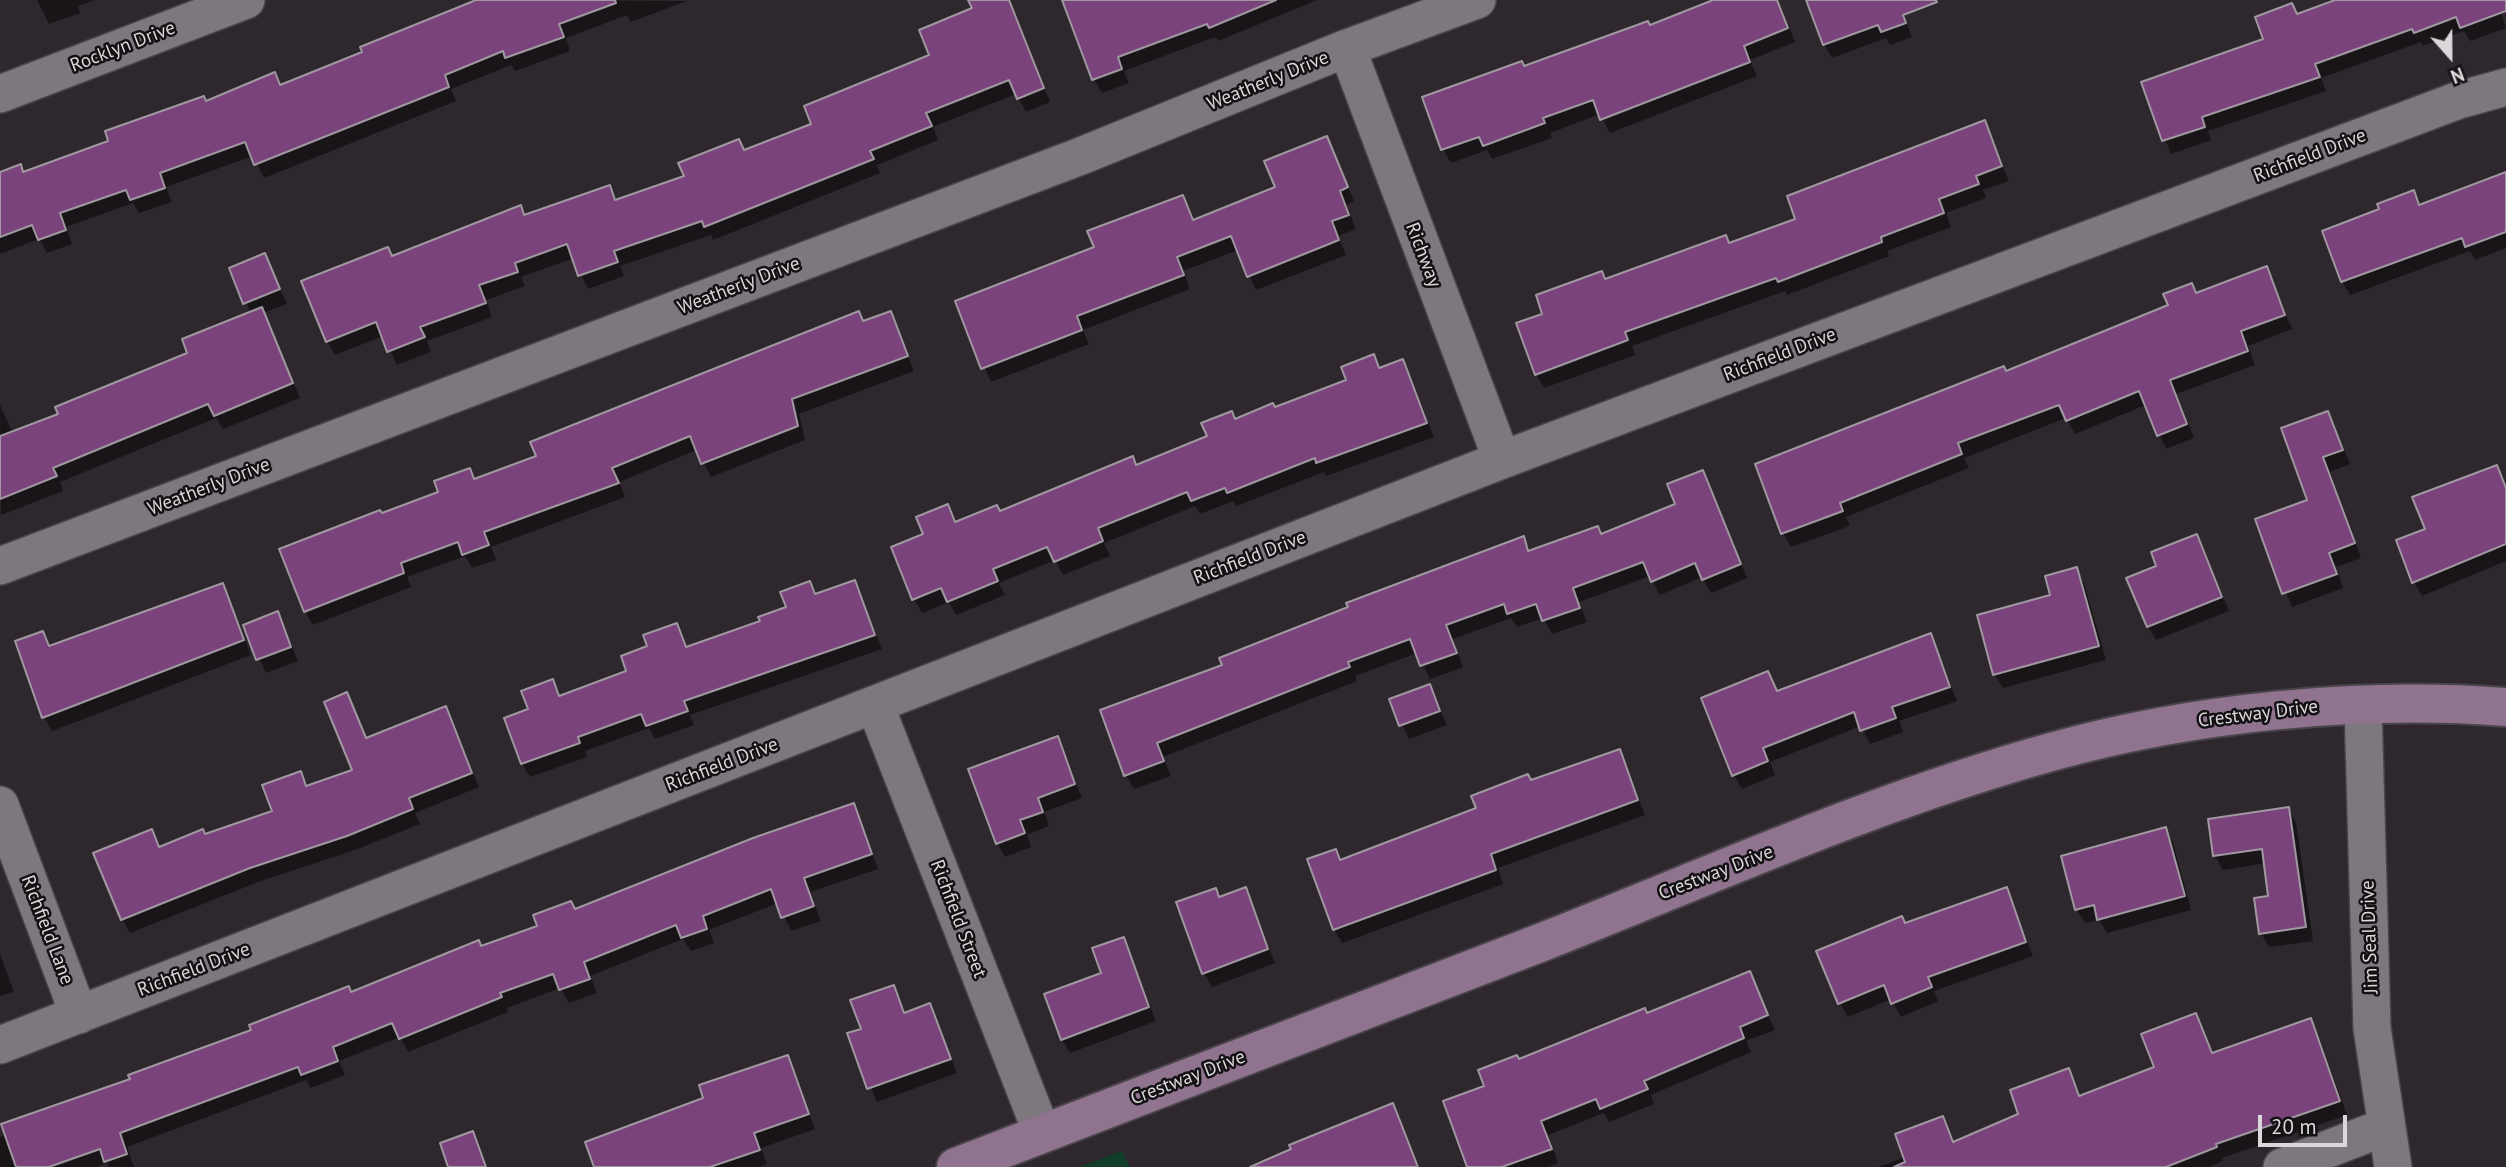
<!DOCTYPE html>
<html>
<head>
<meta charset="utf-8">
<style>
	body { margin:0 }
	#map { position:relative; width:2506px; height:1167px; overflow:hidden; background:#2e272d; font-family:"PT Sans",sans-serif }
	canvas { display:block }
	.north { position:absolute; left:2415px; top:21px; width:70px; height:70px; -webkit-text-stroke:5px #141114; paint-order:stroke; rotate:159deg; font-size:19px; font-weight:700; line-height:28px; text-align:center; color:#dbd7db }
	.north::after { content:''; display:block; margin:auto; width:24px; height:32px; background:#dbd7db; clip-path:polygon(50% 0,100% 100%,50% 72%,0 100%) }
	.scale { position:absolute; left:2258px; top:1115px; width:89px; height:32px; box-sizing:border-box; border:4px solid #dbd7db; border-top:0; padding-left:9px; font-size:21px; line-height:24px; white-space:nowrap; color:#dbd7db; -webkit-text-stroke:5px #141114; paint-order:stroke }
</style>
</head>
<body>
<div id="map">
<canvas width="2506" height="1167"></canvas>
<div class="north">N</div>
<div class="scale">20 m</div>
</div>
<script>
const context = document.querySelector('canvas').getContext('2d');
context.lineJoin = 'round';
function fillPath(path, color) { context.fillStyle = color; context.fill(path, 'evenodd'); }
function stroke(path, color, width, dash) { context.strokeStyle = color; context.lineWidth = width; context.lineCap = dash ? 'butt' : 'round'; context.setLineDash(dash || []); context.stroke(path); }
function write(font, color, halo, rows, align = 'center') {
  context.font = font + ' "PT Sans",sans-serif'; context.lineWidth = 5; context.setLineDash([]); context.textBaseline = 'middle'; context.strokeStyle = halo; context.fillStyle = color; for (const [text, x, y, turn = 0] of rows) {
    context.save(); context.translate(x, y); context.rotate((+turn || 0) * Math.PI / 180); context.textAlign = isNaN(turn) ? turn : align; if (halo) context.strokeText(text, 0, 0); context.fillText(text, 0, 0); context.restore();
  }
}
const green = new Path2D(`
	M1122,1151L1130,1167H1079Z`);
const shadow = new Path2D(`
	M37,0H95L78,6L80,13L49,24Z
	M481,0L687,1L631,22L627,15L566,38L570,51L515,71L511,65L451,89L456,101L264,178L253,156L166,187L172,202L139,213L133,203L66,227L72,244L47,253L39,239L0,254V173L20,166L24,173L111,142L274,75L281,87Z
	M974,0H1009L1050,102L1026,112L1016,94L933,127L938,140L877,165L880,173L713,240L711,235L620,266L624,276L588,289L574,258L521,277L525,286L486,300L492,317L427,341L431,352L397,365L383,336L335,355L327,341L393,258L520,208L525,216L609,187L617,201L686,177L814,125L931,56L974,9Z
	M1072,0H1317L1218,41L1215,37L1124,71L1129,83L1102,93L1094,79Z
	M1718,0H1778L1795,42L1750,60L1757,76L1610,133L1600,114L1550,133L1552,138L1492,159L1487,150L1451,163L1443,149L1650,27Z
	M1819,0H1898L1912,37L1890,45L1886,38L1832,58L1824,44Z
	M2340,0H2497L2506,28L2470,41L2464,31L2423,46L2421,42L2321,78L2326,91L2208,131L2211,140L2171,154L2143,83L2266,40L2298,16Z
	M1986,129L2009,181L1983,190L1986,198L1946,213L1951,227L1887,251L1889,256L1787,295L1785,291L1632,346L1635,355L1544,388L1536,374L1544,315L1606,281L1730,245L1797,220Z
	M1327,138L1354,201L1346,205L1356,229L1338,236L1346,255L1256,290L1238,250L1183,271L1190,289L1083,330L1089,344L991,382L957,302L1096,248L1182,197L1194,221L1277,188Z
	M2506,174V248L2475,260L2470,251L2350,295L2342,281L2382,210L2413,193L2421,206Z
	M264,255L287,304L263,313L300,398L223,429L216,418L60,482L63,491L1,515L0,405L13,433L60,415L190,354L251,313L231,269Z
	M2266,269L2292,329L2248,346L2255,365L2176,394L2194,438L2166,449L2146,405L2075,434L2066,418L1964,458L1969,468L1846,517L1850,526L1791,547L1783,533L1757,465L2006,373Z
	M859,313L864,322L890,313L914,371L799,414L805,440L711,477L697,450L619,482L625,497L491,547L496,560L472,568L465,556L407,577L411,587L313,625L305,611L381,515L441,493L469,470L475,480L538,457Z
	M1373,356L1380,369L1402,361L1434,437L1326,476L1324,472L1236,506L1233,501L1200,514L1195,506L1104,543L1110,556L1063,575L1055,560L999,583L1005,595L956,615L949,602L922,613L914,599L925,535L947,507L956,523L1000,513L1136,466L1209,437L1235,420L1348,381Z
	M2328,413L2350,464L2330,472L2361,558L2336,567L2343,588L2292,607L2257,520L2309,501Z
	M2496,467L2506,485V561L2422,596L2414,582L2427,530Z
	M1702,472L1747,578L1711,593L1702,577L1660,595L1650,576L1579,602L1587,622L1552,634L1543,618L1517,627L1511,618L1453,639L1463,667L1430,679L1417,653L1355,676L1357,681L1163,757L1171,776L1134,789L1126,775L1224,666L1523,539L1530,552L1601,535L1677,505Z
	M2196,536L2229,611L2156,640L2148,626L2158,567Z
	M2076,569L2084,583L2106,660L2003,688L1995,675L1979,616L2052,597Z
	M854,582L882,649L690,715L694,725L655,739L649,728L585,751L587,757L530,777L522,764L507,719L530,710L552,681L561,697L628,672L649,647L676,625L688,648L762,622L788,608L809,583L816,595Z
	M223,585L251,655L52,731L44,717L42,633L50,647Z
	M277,613L298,661L266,673L245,626Z
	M1930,635L1957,701L1899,721L1903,732L1870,744L1861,726L1770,762L1775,775L1742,789L1734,775L1768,673L1778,693Z
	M1429,686L1447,725L1409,739L1392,700Z
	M346,695L367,740L445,708L479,787L415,813L420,824L355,850L258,882L130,933L122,919L151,831L161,848L205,836L274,812L300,773L309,787L355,771Z
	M1057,738L1082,798L1044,812L1049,826L1027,835L1031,847L1005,857L997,843Z
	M1619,751L1645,815L1498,868L1503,884L1342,943L1334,929L1335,851L1341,861L1478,809L1531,782Z
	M853,805L878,869L810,892L821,921L791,931L778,903L709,930L714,943L691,951L683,939L590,976L597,993L569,1003L560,988L507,1008L508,1012L408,1052L400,1037L339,1061L345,1075L311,1088L306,1080L127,1147L134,1167H109L107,1163L96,1167H0V1137L132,1080L352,993L539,927Z
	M2288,809L2296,823L2313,941L2269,947L2261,933L2270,897L2266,863L2223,870L2215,856Z
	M2165,829L2173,843L2191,910L2107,933L2099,920L2085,923L2077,910L2063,857Z
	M1245,889L1275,963L1212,987L1204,973L1215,890L1220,898Z
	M2006,889L2033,956L1934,991L1938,1001L1901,1017L1891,999L1848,1017L1840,1003L1905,925Z
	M1123,939L1156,1021L1070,1053L1062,1039Z
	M0,954L14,992L0,996Z
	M1749,973L1775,1030L1746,1041L1751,1052L1651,1095L1654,1104L1609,1122L1604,1113L1548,1135L1558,1163L1548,1167H1469L1486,1087L1518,1061L1647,1015Z
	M893,987L906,1014L929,1005L957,1073L877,1102L850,1035L863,1030Z
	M2196,1015L2213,1054L2310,1020L2318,1034L2347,1115L2222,1158L2223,1161L2209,1167H1878L1905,1157L1942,1118L1954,1143L2021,1115L2068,1071L2081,1097L2156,1068Z
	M787,1057L815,1129L761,1148L767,1164L759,1167H596L706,1099Z
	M1392,1105L1419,1167H1254Z
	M473,1133L487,1167H450Z`);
const building = new Path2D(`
	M476,0H615L616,3L559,24L564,37L505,58L503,51L445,75L449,87L254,165L245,142L160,173L165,188L130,200L126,190L60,213L66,230L38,240L32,225L0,237V172L21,164L23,172L108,141L105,131L204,96L206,101L275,72L280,85L362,52L360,47Z
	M968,0H1009L1044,88L1017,99L1009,80L926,113L932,126L870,151L874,159L704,227L702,221L614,251L618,262L578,276L567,244L515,263L518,272L479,285L486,303L420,327L425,337L387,352L376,322L326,342L301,281L388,247L392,256L521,205L524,215L610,185L615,200L684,176L678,163L739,139L744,150L811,124L804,106L929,55L919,30L972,8Z
	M1062,0H1276L1209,28L1207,24L1118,57L1122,69L1092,80Z
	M1713,0H1777L1788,28L1744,46L1750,62L1600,120L1593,100L1543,118L1545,123L1483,146L1479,137L1441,150L1422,97L1522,61L1524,66L1648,21L1650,25Z
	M1806,0H1936L1937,2L1903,15L1906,23L1881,32L1878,25L1823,45Z
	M2335,0H2506V11L2460,28L2456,17L2414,33L2412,29L2315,64L2320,77L2202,117L2205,127L2162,141L2141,82L2263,39L2255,17L2292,3L2297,14Z
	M1985,120L2002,166L1976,176L1979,184L1939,199L1944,213L1881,237L1882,242L1778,282L1776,278L1625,332L1628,340L1535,375L1516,323L1542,314L1536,295L1602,271L1605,279L1726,235L1729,243L1795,219L1787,196Z
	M1327,136L1348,187L1340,191L1349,215L1332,221L1339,240L1247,277L1231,236L1177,257L1184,275L1077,316L1082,330L981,369L955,301L1094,247L1087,231L1183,195L1193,220L1275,187L1264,161Z
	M2506,172V232L2465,247L2462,238L2341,282L2322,231L2379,209L2377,204L2414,190L2419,205Z
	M265,253L280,289L243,304L229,268Z
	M2267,266L2285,315L2241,331L2248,351L2170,380L2187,424L2157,436L2139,391L2066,421L2059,405L1958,443L1962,454L1840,503L1843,511L1781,534L1755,464L2004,366L2006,371L2168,305L2163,294L2192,283L2196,293Z
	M262,307L293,383L214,416L208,404L53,468L57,476L0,499V436L58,414L55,407L187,353L182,339Z
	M859,311L863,321L891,311L908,356L792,399L798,426L701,464L690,436L612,468L619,483L484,532L489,545L462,555L458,542L401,563L404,573L304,612L279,549L380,510L382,513L438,492L434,481L470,468L474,479L536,456L530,442Z
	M1374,354L1379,368L1403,359L1427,423L1316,463L1315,458L1227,493L1225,488L1191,501L1187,492L1098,528L1103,541L1054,562L1047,547L993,569L998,581L947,602L941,588L912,600L891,547L923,534L916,517L948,504L955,522L997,505L1000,511L1133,456L1136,465L1207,436L1201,423L1232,411L1235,419L1273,403L1275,407L1346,380L1341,367Z
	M2328,411L2343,450L2323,457L2355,543L2329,553L2337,574L2282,594L2255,519L2307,500L2281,428Z
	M2497,465L2506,488V544L2412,583L2396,540L2425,529L2412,497Z
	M1703,470L1741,564L1702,580L1695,563L1651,582L1643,562L1573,588L1580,608L1542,621L1536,604L1507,614L1504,604L1446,625L1457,653L1420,666L1410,639L1348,662L1350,667L1157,743L1164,761L1124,776L1100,710L1222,665L1219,658L1348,607L1346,603L1524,536L1528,551L1598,526L1601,534L1675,504L1667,484Z
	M2197,534L2222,597L2147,627L2126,578L2156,566L2151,552Z
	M2077,567L2099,646L1993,675L1977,615L2050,595L2045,576Z
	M855,580L875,635L684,701L688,711L646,726L641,714L578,737L580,743L521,764L504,718L528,709L521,691L553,679L559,696L626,671L621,656L647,646L643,635L677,623L686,647L760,621L758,617L786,607L780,592L810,581L815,594Z
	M223,583L244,640L42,718L15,641L43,631L49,646Z
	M278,611L291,647L256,660L243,625Z
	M1931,633L1950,687L1892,707L1896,718L1860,731L1854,712L1763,748L1768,761L1732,776L1701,698L1768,671L1777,691Z
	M1430,684L1440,711L1399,726L1389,699Z
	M347,692L366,738L446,706L472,773L409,798L413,809L347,836L250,868L121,920L93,853L152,829L159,847L203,829L205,834L272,811L262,785L301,771L306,786L352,770L324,702Z
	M1058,736L1075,784L1038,798L1043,812L1020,820L1025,833L996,844L968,769Z
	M1620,749L1638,800L1491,854L1496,870L1333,930L1307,859L1336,849L1340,860L1476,808L1471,796L1528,774L1531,780Z
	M854,803L872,854L804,878L814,906L781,918L771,889L703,916L707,929L681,938L676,925L584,962L590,979L559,990L553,974L500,993L502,997L399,1039L392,1023L333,1047L338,1061L301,1075L298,1067L120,1133L127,1154L104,1162L100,1149L49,1167H16L1,1124L130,1079L128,1075L251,1030L249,1025L349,986L351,992L479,940L481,946L537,926L533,915L571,901L575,909L753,838Z
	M2289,807L2306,927L2259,934L2254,898L2268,896L2262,849L2213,856L2208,819Z
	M2166,827L2185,896L2097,920L2094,905L2075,910L2061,856Z
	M1246,887L1268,949L1202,974L1176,902L1216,888L1219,897Z
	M2007,887L2026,942L1928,977L1932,987L1891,1004L1884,985L1838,1004L1816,951L1902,916L1905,923Z
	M1124,937L1149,1007L1061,1040L1044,994L1101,973L1092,948Z
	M1750,971L1768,1015L1740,1027L1744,1038L1644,1081L1648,1089L1600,1109L1596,1099L1541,1121L1552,1149L1502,1167H1467L1443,1101L1484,1086L1478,1070L1517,1055L1519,1059L1645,1008L1647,1013Z
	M894,985L904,1013L930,1003L951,1059L867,1089L847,1033L861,1029L850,1000Z
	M2196,1013L2212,1053L2311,1018L2340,1101L2216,1144L2217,1147L2166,1167H1894L1905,1162L1895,1134L1943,1116L1953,1142L2018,1114L2010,1090L2069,1068L2079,1096L2154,1067L2141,1034Z
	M788,1055L809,1114L754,1133L760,1150L710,1167H594L585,1142L703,1098L699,1085Z
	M1393,1103L1418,1167H1250L1291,1149L1289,1145Z
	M473,1131L486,1167H448L440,1143Z`);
const minor = new Path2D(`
	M1347,48L1502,460
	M0,94L246,0
	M0,566L1081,156L1347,48L1477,0
	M875,705L1042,1133
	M2363,705L2372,1028L2393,1167
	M0,805L79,1015
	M0,1045L1502,460L2459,100L2506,87
	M2282,1167L2385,1127`);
const secondary = new Path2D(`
	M956,1167C1152,1091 1349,1018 1545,941C1712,875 1878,800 2051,752C2194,712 2359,696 2506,707`);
const streetNames = [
	["Rocklyn Drive",123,47,-21],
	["Weatherly Drive",1268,81,-22],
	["Richfield Drive",2310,156,-21],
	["Richway",1423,255,69],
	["Weatherly Drive",739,286,-21],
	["Richfield Drive",1780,355,-21],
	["Weatherly Drive",209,487,-21],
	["Richfield Drive",1250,558,-21],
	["Crestway Drive",2258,714,-7],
	["Richfield Drive",722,765,-21],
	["Crestway Drive",1716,873,-21],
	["Richfield Street",958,919,69],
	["Richfield Lane",47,930,69],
	["Jim Seal Drive",2370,937,-92],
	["Richfield Drive",194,970,-21],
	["Crestway Drive",1188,1078,-21]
];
fillPath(green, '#113e28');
fillPath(shadow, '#0007');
fillPath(building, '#7a437c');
stroke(building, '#a098a0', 2);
stroke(minor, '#494449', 40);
stroke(secondary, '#494449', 42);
stroke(minor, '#7f777e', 37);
stroke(secondary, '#8f738f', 38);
write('19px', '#dbd7db', '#141114', streetNames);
</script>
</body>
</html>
